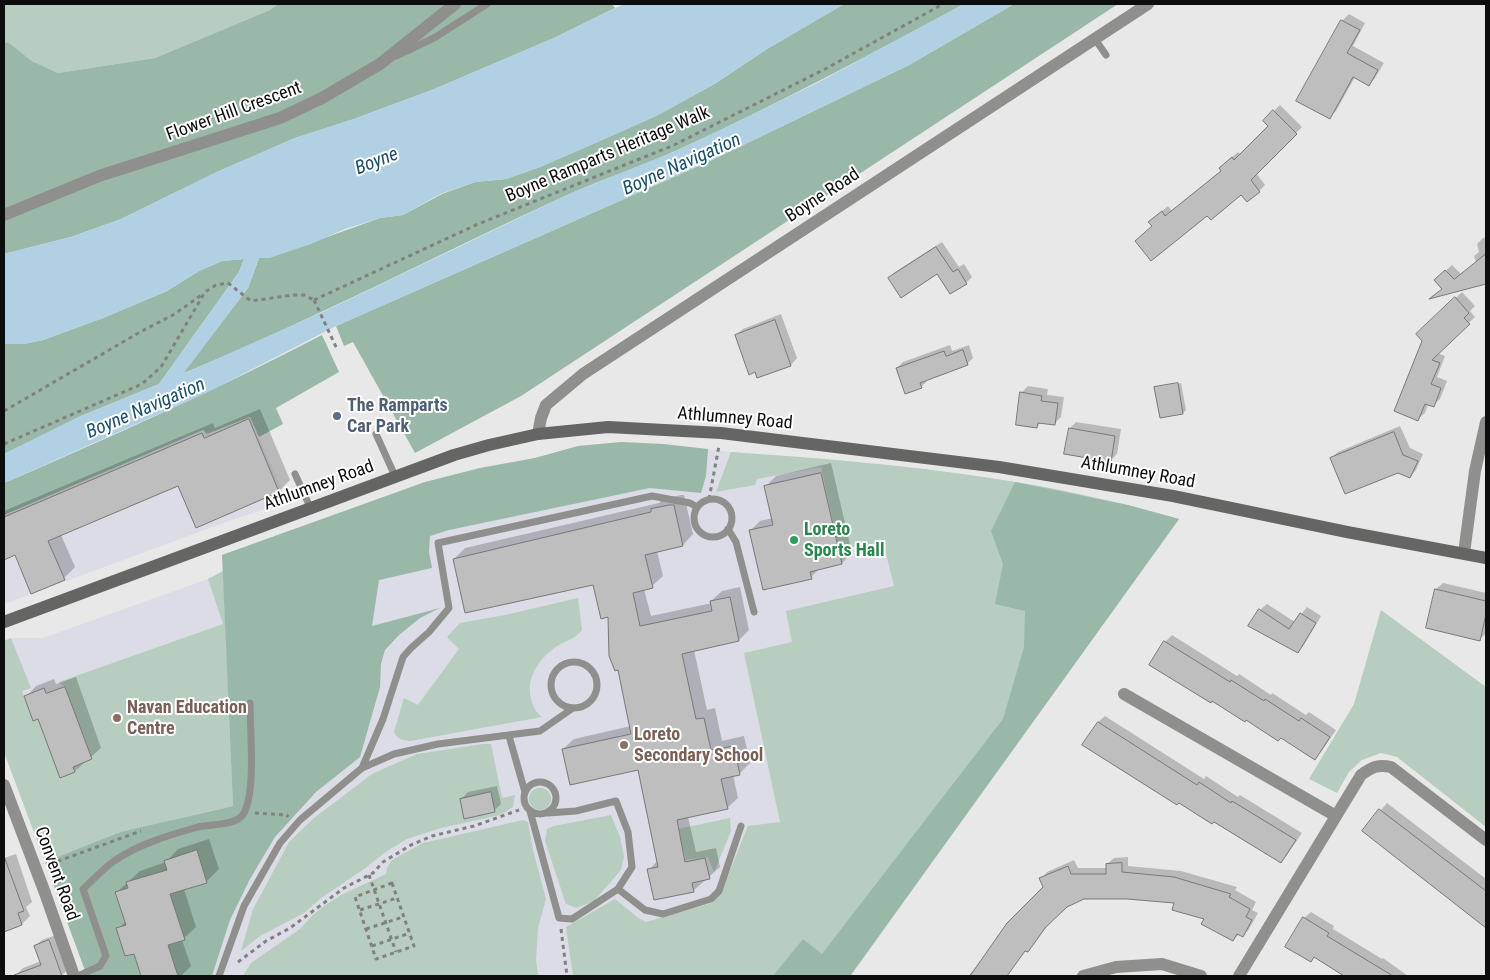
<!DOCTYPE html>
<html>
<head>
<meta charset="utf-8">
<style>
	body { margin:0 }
	#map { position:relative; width:1490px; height:980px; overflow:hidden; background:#e8e8e9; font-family:"Roboto Condensed",sans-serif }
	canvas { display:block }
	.frame { position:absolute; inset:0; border:5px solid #0d0d0d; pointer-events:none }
</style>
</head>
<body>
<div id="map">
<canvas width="1490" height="980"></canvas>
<div class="frame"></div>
</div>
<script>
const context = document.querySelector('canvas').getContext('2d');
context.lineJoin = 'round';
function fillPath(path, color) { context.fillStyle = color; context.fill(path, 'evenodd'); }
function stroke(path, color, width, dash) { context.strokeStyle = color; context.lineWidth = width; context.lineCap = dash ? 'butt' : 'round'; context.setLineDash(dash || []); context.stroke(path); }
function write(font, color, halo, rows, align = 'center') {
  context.font = font + ' "Roboto Condensed",sans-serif'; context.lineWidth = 4; context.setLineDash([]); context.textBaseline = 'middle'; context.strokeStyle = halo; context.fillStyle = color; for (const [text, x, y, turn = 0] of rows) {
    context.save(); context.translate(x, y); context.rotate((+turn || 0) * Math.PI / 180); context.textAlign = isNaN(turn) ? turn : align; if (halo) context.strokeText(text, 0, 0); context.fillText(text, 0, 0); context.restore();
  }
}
const built = new Path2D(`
	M250,417L287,502L229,521L4,604V515L203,430L207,434Z
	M621,442L663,444L731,452L895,466L984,477L1061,490L1128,505L1179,519L851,976H212L230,920L250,879L121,832L45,862L4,752V641L11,638H43L208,579L223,571L222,555L425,482L480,468L535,458L578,446Z`);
const green = new Path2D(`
	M4,4H278L270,10L155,58L58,73L32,61L8,42L4,43Z
	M731,452C815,458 899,464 983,477C1049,486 1115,501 1179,519L850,976H573L566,927L615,899L637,917L646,922L712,903L723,888L748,826L780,822L744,653L792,642L786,611L894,586L883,542L839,549L821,467L757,479L755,485L716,492Z
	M223,571L233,806C169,819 106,839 45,862L4,752V641L11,638L31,688L22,691L33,720L38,719L60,778L75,772L73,767L92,759L65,687L59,682L223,624L208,579Z
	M578,598L582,630C575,639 567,640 557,646C541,657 528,674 530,694C532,704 534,711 542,717L410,741C402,740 397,739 394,732L404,698L418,705L459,649L447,637L460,623L505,615Z
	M1381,610L1486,687V827L1397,757L1381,753L1362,760L1349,772L1337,793L1309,779L1354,704Z
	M483,744H491L502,798L515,795L513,807L500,815L441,828L407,839L387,851L364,869L321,898L304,913L260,936L241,951L253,909L265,887L289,842L314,818L372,774L417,754Z
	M529 799a11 11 0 1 1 22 0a11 11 0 1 1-22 0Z
	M611,815L620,837L624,857L621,870L594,901L576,908L566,904L545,841L547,829L554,826Z
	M730,818L731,831L714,872L708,857L686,860L678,829Z
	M523,820L528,822L533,850L546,899L538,928L536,960L538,976H243L251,963L300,929L314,914L324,906L343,894L386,874L387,868L392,860L423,843Z`);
const forest = new Path2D(`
	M278,4H612L615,8L554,38L432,90L351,120L295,138L217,172L121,219L71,237L4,254V43L8,42L32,61L58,73L155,58L270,10Z
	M844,4H964C871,54 778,104 682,148C643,166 603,179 565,196C437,255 312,320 182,374L248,288L259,258H269L380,218L403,215L442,194L475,182L506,179L540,167L602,140L658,115L716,83L767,49Z
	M1014,4H1118L521,396L415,453L353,342L344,346L336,326L708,162L909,65Z
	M244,259L239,272L159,384L81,416L4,454V344H24L43,340L103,318L167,291L199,271L222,261Z
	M322,335L339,372L276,408L283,424L259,437L250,417L207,434L203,430L4,515V483C111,437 218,389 322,335Z
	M621,442L663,444L708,449L706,476L701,493L650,488L449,530L430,536L429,552L432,568L379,580L372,626L440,608L420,618L399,635L385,650L381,664L380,687L360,757L316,792L275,837L250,879L230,920L212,976H87L45,862L121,832L233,806L222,555L425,482L480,468L535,458L578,446Z
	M1015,482L1128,505L1179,519L850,976H773L803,939L822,954L1003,719L1024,647L1025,611L995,604L1003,564L991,531Z`);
const water = new Path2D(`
	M624,4H844L767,49L716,83L658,115L602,140L540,167L506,179L475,182L440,194L403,215L380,218L345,229L311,244L269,258H259L248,288L183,374L327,310L567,195L678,150L739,121L817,83L964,4H1014L909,65L708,162L336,326L206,393L4,483V454L81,416L159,384L239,272L244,259L222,261L199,271L167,291L103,318L43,340L24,344H4V254L71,237L121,219L217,172L295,138L351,120L432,90L554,38Z`);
const shadow = new Path2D(`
	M1349,14L1365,23L1353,46L1384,63L1375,78L1369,85L1355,77L1336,111L1329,118L1342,21Z
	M1280,105L1302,127L1256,173L1265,185L1259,191L1247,200L1241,193L1207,214L1153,226L1156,216L1168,206L1172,211L1222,170L1226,162L1238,152L1241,155L1270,126L1264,121Z
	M1486,237V282L1433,297L1443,288L1442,274L1452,265L1461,274L1476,262L1474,256L1479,252L1477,244L1483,238Z
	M942,242L959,267L964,264L972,277L966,283L951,293L938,273L889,278L895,272Z
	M1462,292L1475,306L1470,311L1475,317L1437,353L1445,356L1437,377L1447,381L1440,399L1433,405L1428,404L1425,413L1418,419L1424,340L1418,334Z
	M781,314L797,358L791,365L736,335L743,329Z
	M950,345L952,351L969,345L973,358L967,364L927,379V381L921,387L897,368L903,362Z
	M1181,383L1186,410L1183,413L1156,387L1157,386V388Z
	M1028,386L1048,389L1047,395L1064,397L1061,417L1054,424L1041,422L1037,426L1021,393Z
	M260,409L290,480L279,491L197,526L179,485L61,535L75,567L64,578L16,554L4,559V511L213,423L215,428Z
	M1076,422L1121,429L1117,454L1110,461L1070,428Z
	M1400,426L1410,448L1423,454L1416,470L1410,477L1398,471L1331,458L1338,452Z
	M831,463L852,553L842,563L820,568L811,577L750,531L760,521L773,518L766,486L776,476Z
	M681,495H684L693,534L683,545L657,551L663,576L652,586L644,589L651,616L712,603L711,601L722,591L740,587L749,630L739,640L694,650L707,710L715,708L722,741L744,736L750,763L739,774L733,775L738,798L727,808L688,817L696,852L716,848L720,867L693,891L649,870L658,860L639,769L563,749L574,739L631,726L610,616L594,583L454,559L465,548L659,503L663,499Z
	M1443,583L1486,593V633L1479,640L1436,589Z
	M1267,604L1295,622L1307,607L1321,616L1304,645L1297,652L1260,610Z
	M1172,635L1237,676L1239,674L1271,695L1272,693L1306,715L1309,712L1336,730L1321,752L1315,758L1165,642Z
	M76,677L101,748L75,771L60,777L38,717L26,697L36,686L54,679L56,684Z
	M1105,716L1204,779L1206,776L1238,797L1240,795L1302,833L1287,855L1281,862L1179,801L1098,722Z
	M497,786L501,804L494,811L461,799L468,792Z
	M1387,803L1486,879V923L1484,925L1364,830Z
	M209,839L219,869L207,881L184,889L196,927L182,940L191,966L181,976H143L135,952L118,929L126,921L117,892L140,871L166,862L178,849Z
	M16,854L32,902L26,907L30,916L22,924L6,930L4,923V858Z
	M1128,857V866L1181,871L1237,887L1235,890L1256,902L1252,910L1258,913L1249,929L1243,936L1239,934L1233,940L1206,919L1175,902L1127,898H1083L1067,906L1051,921L1034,944L1028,951L1026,950L1007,975L1006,974L1004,976H968L1045,888L1041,879L1047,872L1074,860L1078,868H1107V864L1114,858Z
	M1311,912L1334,926L1333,929L1382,959L1383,958L1408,976H1347L1315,956L1310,961L1304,918Z
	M56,935L69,969L61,976H17L16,975L23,968L41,961L35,946L42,940Z`);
const building = new Path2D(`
	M1341,20L1360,30L1347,53L1378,70L1369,86L1353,77L1330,119L1296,101Z
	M1273,110L1297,134L1251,180L1260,192L1247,202L1241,195L1211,220L1207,216L1151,261L1135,241L1152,226L1148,222L1162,211L1165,216L1221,171L1219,168L1232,157L1234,160L1268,126L1263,121Z
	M936,247L953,272L958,269L967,284L950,294L937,274L901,298L888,278Z
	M1486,254V284L1429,299L1442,289L1434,280L1445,270L1454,279Z
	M1455,297L1469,313L1464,318L1470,324L1432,360L1440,363L1431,384L1441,388L1434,407L1425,404L1418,421L1394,411L1422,341L1416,334Z
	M775,320L791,366L757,378L755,372L749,375L735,335Z
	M963,350L968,365L920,383L922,388L905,394L896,368L944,351L946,356Z
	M1178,383L1183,414L1160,418L1154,387Z
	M1020,392L1042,396L1041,401L1058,403L1055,425L1038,423L1037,428L1016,425Z
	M249,419L279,492L196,528L178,486L48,541L65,580L31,594L15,555L4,560V517L202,433L204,438Z
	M1069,428L1115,436L1111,462L1064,454Z
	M1394,432L1403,455L1418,461L1410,478L1398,473L1345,494L1330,458Z
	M821,473L842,564L810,572L812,579L763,590L749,530L773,525L764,486Z
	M670,505H674L683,546L645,555L653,588L633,593L640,626L712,611L710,601L730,597L739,641L682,654L696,719L704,718L711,750L734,746L740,775L721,779L728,809L677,820L685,862L705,858L710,879L692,883L694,892L654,900L647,869L658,867L638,770L570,785L562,749L631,734L618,670L615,671L609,656L608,617L601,619L593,585L465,613L453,559L651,512V509Z
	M1435,589L1486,601V614L1480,641L1426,628Z
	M1259,609L1289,629L1300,613L1316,623L1298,653L1248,626Z
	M1164,641L1230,682L1231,680L1264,701L1265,699L1299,721L1301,718L1330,737L1315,760L1281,738L1278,741L1246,720L1245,722L1212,701L1211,703L1149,665Z
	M65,687L92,759L73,767L75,772L60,778L38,719L33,721L24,696L44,688L46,693Z
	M1098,722L1197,785L1199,782L1231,803L1232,801L1296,840L1281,863L1214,822L1212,824L1179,803L1177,805L1082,745Z
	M491,792L495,812L464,819L460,799Z
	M1379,809L1486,891V928L1362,831Z
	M197,850L207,883L170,894L185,940L168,945L178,976H141L134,954L125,956L116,928L126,925L115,892L128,888L126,882L167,870L164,861Z
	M5,859L24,911L18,913L22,925L4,932V860Z
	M1122,863V872L1174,877L1231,894L1229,897L1250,909L1246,917L1252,920L1243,937L1237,934L1233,941L1201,924L1204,919L1172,910L1174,903L1127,899H1084L1067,907L1045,928L1028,952L1025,951L1007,976H970L1007,923L1043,887L1039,878L1068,866L1071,874H1106V864Z
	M1303,917L1329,933L1327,936L1393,976H1344L1314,957L1311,962L1285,947Z
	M49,940L62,976H14V975L41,965L34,946Z`);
const path = new Path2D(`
	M314,300L476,225L674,145L827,68L943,4
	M314,300L337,349
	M4,411L142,331L173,315L203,294
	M4,444L142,384L161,367L205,292L216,285L228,283L251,301L293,295H304L314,300
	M709,499L719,446
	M255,813L287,815L288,817
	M50,864L141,831
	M369,875L396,952
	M392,883L414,946L376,959L355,897Z
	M360,910L397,898
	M366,929L403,917
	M561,929L567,976
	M372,946L410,933
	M238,962L266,941L290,928L344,888L373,873L383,862L411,845L432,836L474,826L519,810`);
const service = new Path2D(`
	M1095,39L1106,55
	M396,56L434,38L487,4
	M376,434L395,476
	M295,474L310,507
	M694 518a19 19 0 1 1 38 0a19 19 0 1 1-38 0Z
	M728,529L736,542L754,612
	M551 685a23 23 0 1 1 46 0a23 23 0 1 1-46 0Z
	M509,736L525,792
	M362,768L383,719L403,657L411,648L429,632L449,608L438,543L652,496L690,503L697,507
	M524 798a16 16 0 1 1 32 0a16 16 0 1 1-32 0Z
	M530,811L559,918L572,919L618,889L632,867L628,832L616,801L576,811L548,813
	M618,889L645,910L663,914L711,899L719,891L741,826
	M78,976L100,966L106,956L83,889C93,880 103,869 114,861C139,844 169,835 198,827C211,824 237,826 244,813C256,790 250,731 250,703
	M219,976L244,906L280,843L300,820L362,768L394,754L438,744L540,731L573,708`);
const minor = new Path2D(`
	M4,215L99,176L280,118L322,98L380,64L455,4
	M1464,553L1475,471L1486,422
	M1124,694L1336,816
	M4,785L45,893L74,976
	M1083,976L1116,967L1162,964L1201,976
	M1239,976L1361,775C1372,767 1378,764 1391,767L1486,840`);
const tertiary = new Path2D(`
	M538,434L541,418L546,405L583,374L1148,4`);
const secondary = new Path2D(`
	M4,622L454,455L489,445L538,434L608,427L721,433L999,467L1173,496L1347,532L1486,558`);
const markers = [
	[337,416,5,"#5c6f8a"],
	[794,540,5,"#2e9e5b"],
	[117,718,5,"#8d6e63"],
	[624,745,5,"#8d6e63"]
];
const streetNames = [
	["Flower Hill Crescent",234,112,-20],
	["Boyne Ramparts Heritage Walk",608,155,-23],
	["Boyne Road",823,196,-33],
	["Athlumney Road",735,419,5],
	["Athlumney Road",1138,473,10],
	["Athlumney Road",319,486,-20],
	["Convent Road",56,874,70]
];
const serviceNames = [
	["The Ramparts",347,406],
	["Car Park",347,427]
];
const leisureNames = [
	["Loreto",804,530],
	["Sports Hall",804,551]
];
const educationNames = [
	["Navan Education",127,708],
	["Centre",127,729],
	["Loreto",634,735],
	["Secondary School",634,756]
];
const waterNames = [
	["Boyne",377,162,-21],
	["Boyne Navigation",682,165,-24],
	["Boyne Navigation",146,409,-23]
];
fillPath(built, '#dbdce5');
fillPath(green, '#b6cdbf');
fillPath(forest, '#99b8a7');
fillPath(water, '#b2d0e3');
fillPath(shadow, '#0003');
fillPath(building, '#bebebf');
stroke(building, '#797879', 1);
stroke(path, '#818181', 3, [4, 4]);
stroke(service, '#8f8f8e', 7);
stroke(minor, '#8f8f8e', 12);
stroke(tertiary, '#8f8f8e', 12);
stroke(secondary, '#656564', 12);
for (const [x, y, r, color] of markers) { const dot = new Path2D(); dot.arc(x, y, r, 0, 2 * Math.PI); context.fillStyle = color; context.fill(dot); stroke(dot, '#fff', 2); }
write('18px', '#0d0d0d', '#fff', streetNames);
write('bold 18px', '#4e5e75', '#fff', serviceNames, 'left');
write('bold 18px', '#27864d', '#fff', leisureNames, 'left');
write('bold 18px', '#785e54', '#fff', educationNames, 'left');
write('italic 19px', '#1a4d6a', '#fff', waterNames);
</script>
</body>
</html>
